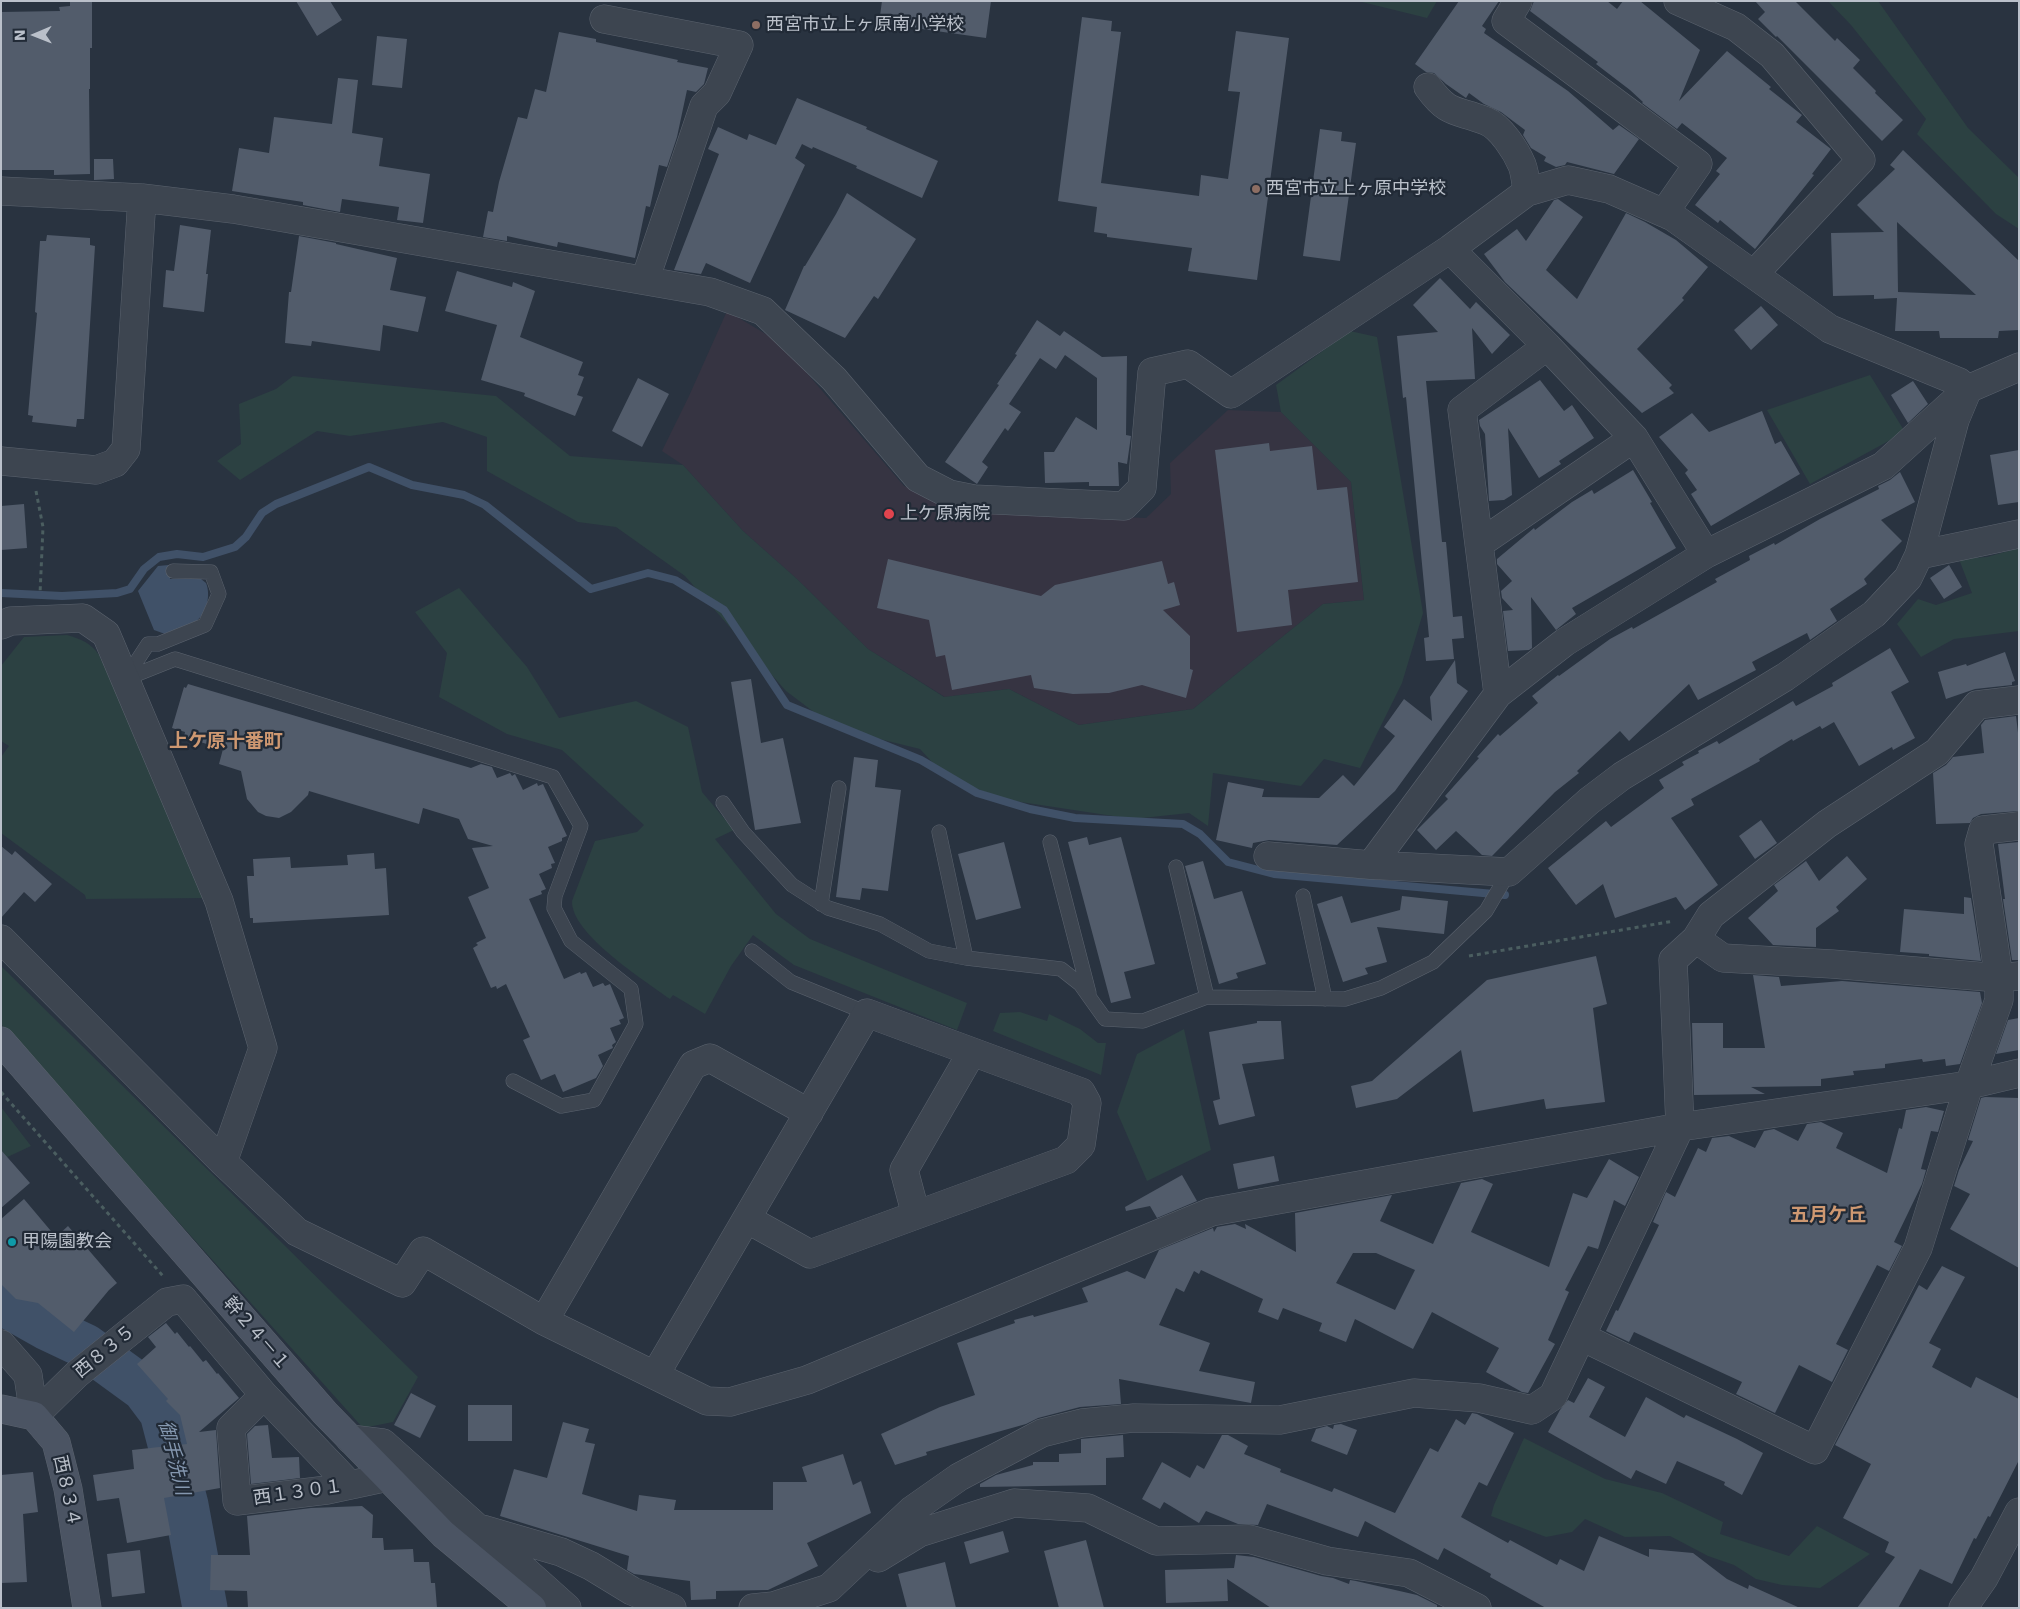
<!DOCTYPE html>
<html>
<head>
<meta charset="utf-8">
<style>
	body { margin:0 }
	#map { position:relative; width:2020px; height:1609px; overflow:hidden; background:#293340; font-family:"DejaVu Sans",sans-serif }
	canvas { display:block }
	.frame { position:absolute; inset:0; border:2px solid #bac0ca; pointer-events:none }
	.north { position:absolute; left:10px; top:10px; width:50px; height:50px; -webkit-text-stroke:4px #212a36; paint-order:stroke; rotate:269deg; font-size:14px; font-weight:700; line-height:20px; text-align:center; color:#bac0ca }
	.north::after { content:''; display:block; margin:auto; width:18px; height:22px; background:#bac0ca; clip-path:polygon(50% 0,100% 100%,50% 72%,0 100%) }
</style>
</head>
<body>
<div id="map">
<canvas width="2020" height="1609"></canvas>
<div class="frame"></div>
<div class="north">N</div>
</div>
<script>
const context = document.querySelector('canvas').getContext('2d');
context.lineJoin = 'round';
function fillPath(path, color) { context.fillStyle = color; context.fill(path, 'evenodd'); }
function stroke(path, color, width, dash) { context.strokeStyle = color; context.lineWidth = width; context.lineCap = dash ? 'butt' : 'round'; context.setLineDash(dash || []); context.stroke(path); }
function write(font, color, halo, rows, align = 'center') {
  context.font = font + ' "DejaVu Sans","Noto Sans JP",sans-serif'; context.lineWidth = 4.5; context.setLineDash([]); context.textBaseline = 'middle'; context.strokeStyle = halo; context.fillStyle = color; for (const [text, x, y, turn = 0] of rows) {
    context.save(); context.translate(x, y); context.rotate((+turn || 0) * Math.PI / 180); context.textAlign = isNaN(turn) ? turn : align; if (halo) context.strokeText(text, 0, 0); context.fillText(text, 0, 0); context.restore();
  }
}
const medical = new Path2D(`
	M727,311L781,343L904,486L954,510L1146,518L1171,494L1170,463L1228,410L1281,412L1351,482L1364,600L1323,604L1193,709L1079,725L1009,689L945,697L868,649L797,579L743,531L683,465L662,451L689,396Z`);
const green = new Path2D(`
	M1358,1H1437L1427,18Z
	M1828,1H1878L1968,128L2019,178V229L1996,214L1917,134L1926,119L1851,25Z
	M1350,331L1377,337L1423,613L1402,683L1360,768L1324,759L1301,786L1213,773L1208,826L1189,813L1133,819L1001,799L943,774L920,749L835,728L786,691L685,576L616,527L578,522L487,471V437L443,422L350,436L317,431L240,480L217,461L241,444L239,404L276,389L293,376L496,396L570,456L683,465L743,531L797,579L868,649L944,697L1009,689L1079,725L1193,709L1323,604L1364,600L1351,482L1281,412L1276,385Z
	M1870,375L1905,432L1810,484L1767,410Z
	M2019,548V631L1954,639L1921,657L1897,624L1918,599L1936,605L1972,593L1959,559L1987,557Z
	M459,588L527,667L559,718L636,701L688,727L702,792L734,830L715,839L776,914L810,939L967,1003L957,1030L794,965L753,935L731,966L705,1014L673,995L670,999C644,980 571,934 572,901L595,841L637,832L644,825L562,750L507,734L439,697L447,653L415,612Z
	M67,635C81,639 91,643 99,655L208,898L86,899L85,895L1,833V757L9,746L1,741V666L24,637Z
	M1,966L418,1377L393,1422L363,1428L1,1024Z
	M1020,1012L1047,1021L1049,1014L1080,1029L1098,1043H1106L1101,1075L993,1031L1000,1013Z
	M1184,1029L1211,1150L1147,1181L1117,1112L1137,1054Z
	M1,1107L31,1146L1,1160Z
	M1524,1438L1605,1479L1662,1493L1723,1522L1720,1534L1789,1556L1817,1526L1870,1554L1820,1588L1782,1585L1756,1579L1734,1565L1708,1556L1670,1536L1625,1537L1585,1519L1572,1532L1546,1537L1491,1516L1494,1505Z`);
const water = new Path2D(`
	M169,565L170,579H201L206,583C211,595 207,614 195,622C186,627 175,630 165,634L154,630L138,591L158,566Z`);
const stream = new Path2D(`
	M1,593L62,596L117,593L130,589L144,569L159,557L177,554L203,557L235,547L246,537L262,513L276,504L369,467L412,485L464,495L485,505L591,589L648,573L675,580L724,610L787,705L921,760L977,793L1030,809L1075,818L1183,824L1200,834L1228,862L1274,874L1505,895`);
const river = new Path2D(`
	M1,1302L47,1328L85,1346L144,1389L162,1413L186,1505L205,1608`);
const building = new Path2D(`
	M70,1H92V48H90V89H89L90,174L54,175V170H1V12L60,11L59,7L70,6Z
	M296,1H330L342,20L317,36Z
	M882,1H991L986,38L879,23Z
	M1459,1H1499L1482,26L1486,29L1484,33L1568,91L1613,130L1619,125L1639,139L1614,174L1567,162L1565,165L1556,167L1544,161L1546,157L1531,148L1523,135L1525,130L1501,112L1484,104L1469,93L1466,98L1446,84L1434,73L1426,72L1415,64Z
	M1534,1H1607L1617,9L1623,1H1640L1700,50L1679,101L1727,51L1771,87L1769,89L1802,115L1796,122L1831,149L1812,174L1814,175L1755,249L1720,220L1718,223L1695,205L1720,174L1716,171L1727,158L1682,123L1677,129L1642,103L1643,102L1630,90L1596,64L1598,62L1530,11Z
	M1755,1H1795L1835,41L1837,38L1860,60L1853,68L1876,91L1875,93L1903,120L1882,141L1777,36L1776,37L1758,19L1765,12Z
	M1082,17L1112,21L1111,31L1121,32L1101,183L1199,196L1201,175L1228,179L1240,92L1228,91L1236,31L1289,38L1257,280L1188,271L1192,248L1107,237V234L1094,232L1097,207L1058,201Z
	M559,32L596,39V42L678,60L677,62L708,68L704,84L696,92L687,90L677,137L667,167L659,165L650,207L646,206L635,258L558,242L557,247L507,236V241L483,237L488,211L493,212L499,182L518,117L527,119L535,89L546,92Z
	M377,36L407,39L402,88L372,85Z
	M338,78L358,80L352,133L383,138L379,166L430,174L423,223L397,220L399,207L342,199L340,212L303,205V202L232,191L239,148L269,153L274,117L332,124Z
	M797,98L867,127L866,129L938,161L922,198L856,168L857,166L813,147L812,149L802,144L795,158L805,165L750,283L706,263L701,274L674,270L719,154L708,149L718,127L747,140L749,134L776,145Z
	M1320,129L1342,132L1341,141L1356,143L1340,261L1303,256Z
	M1903,150L2019,261V330L1999,331L1998,338H1940L1939,331H1895L1897,298L1874,299V295L1833,296L1831,233L1884,232L1857,205L1895,169L1890,165ZM1897,222L1976,295L1898,292Z
	M94,159H113L114,179L94,180Z
	M847,193L916,239L878,299L874,296L845,338L785,310L804,266H805L836,214Z
	M1558,199L1583,217L1546,270L1577,299L1626,213L1645,222L1676,240L1708,267L1682,298L1684,300L1637,349L1672,385L1669,388L1674,393L1642,413L1505,282L1484,254L1517,229L1526,241L1554,200Z
	M180,225L211,230L206,274H208L204,312L163,307L166,270L174,271Z
	M47,235L90,238V245L95,246L84,419H77L76,427L32,422L33,416L28,415L37,313L35,312L40,241H46Z
	M299,236L336,243V244L397,258L390,290L426,297L418,332L383,325L380,351L312,341L311,346L285,343L289,292H291Z
	M457,271L512,287L513,282L535,291L520,337L583,362L578,375L584,377L577,395L583,397L575,416L524,396L525,393L481,380L497,325L445,311Z
	M1440,278L1470,309L1476,302L1510,335L1492,354L1472,328L1475,379L1426,381L1442,542H1446L1453,617L1462,616L1464,638L1452,639L1454,659L1426,661L1424,638L1429,637L1406,397L1403,398L1397,336L1438,332L1413,305Z
	M1761,306L1778,325L1751,350L1734,330Z
	M1037,320L1060,336L1064,331L1102,357L1127,356L1126,435L1131,436L1127,464L1118,462L1119,486H1089V482L1045,483L1044,452H1054L1076,417L1097,430V378L1065,355L1056,369L1040,358L1009,404L1021,412L1008,431L1005,428L982,462L988,467L977,484L945,462L999,385L997,384L1017,355L1015,354Z
	M638,378L669,394L642,447L612,431Z
	M1540,380L1564,411L1572,405L1594,438L1559,461L1561,464L1539,478L1508,428L1512,495L1504,500L1489,501L1485,434L1480,426L1479,420Z
	M1913,381L1928,404L1908,423L1891,395Z
	M1762,411L1775,444L1781,441L1800,474L1711,526L1691,494L1697,490L1685,473L1688,470L1659,437L1692,413L1709,432Z
	M1269,443L1270,451L1312,446L1317,490L1347,487L1358,582L1288,590L1292,625L1237,632L1215,450Z
	M2019,450V502L1998,505L1990,455Z
	M1633,470L1652,502L1650,503L1676,548L1572,608L1576,614L1556,630L1531,597L1532,648L1529,650L1508,651L1503,611L1513,610L1502,598L1501,591L1512,581L1497,564V559L1534,528L1535,530L1572,502L1592,490L1594,494Z
	M1900,472L1915,502L1881,520L1902,541L1864,579L1867,584L1830,609L1837,621L1810,640L1807,633L1752,662L1756,670L1698,700L1689,684L1629,741L1620,731L1577,771L1579,773L1555,792L1492,856L1482,855L1456,831L1436,850L1417,830L1448,799L1445,796L1479,758L1477,757L1498,734L1500,736L1538,703L1532,696L1558,675L1559,676L1610,639L1632,627L1633,629L1717,582L1715,579L1750,560L1749,556L1774,543L1775,545L1820,519L1879,489L1878,486L1890,480Z
	M24,504L27,548L1,550V506Z
	M888,559L1041,596L1055,585L1162,561L1168,584L1174,582L1180,605L1163,610L1190,636V669L1193,670L1186,698L1142,685L1109,693L1073,694L1034,688L1031,675L952,690L945,655L936,657L929,620L877,608Z
	M1949,565L1962,587L1944,599L1930,578Z
	M1890,648L1909,682L1891,692L1915,738L1893,750L1892,747L1859,766L1834,722L1822,729L1820,726L1793,741L1792,739L1759,759L1760,761L1691,799L1694,805L1671,818L1718,885L1685,910L1676,897L1615,918L1603,884L1576,905L1548,868L1606,821L1611,827L1664,788L1659,780L1684,765L1682,762L1699,753L1698,751L1717,741L1719,744L1793,701L1796,706L1833,686L1832,683Z
	M2005,652L2015,681L2012,682V685L1975,689L1946,699L1938,672L1966,664L1967,666Z
	M1455,660L1457,683L1468,691L1395,791L1337,845L1269,840L1253,843L1252,848L1216,840L1228,782L1264,789L1262,797L1319,798L1343,775L1354,786L1395,736L1384,727L1404,699L1432,721L1430,697Z
	M751,679L761,743L783,738L801,823L755,830L731,682Z
	M188,684L471,768L481,764L492,767L497,778L510,773L512,776L515,774L523,790L537,783L538,786L543,784L567,836L562,838V841L548,847L555,863L551,864L552,868L539,874L546,889L541,891L542,894L529,899L564,979L580,972L581,974L586,972L593,987L603,983L605,986L610,984L624,1018L619,1020L621,1024L610,1028L616,1042L612,1045L613,1048L598,1055L603,1066L596,1078L563,1092L555,1074L541,1080L523,1040L530,1037L506,984L497,989L496,986L491,988L473,948L478,945L476,943L486,938L468,897L489,888L472,848L493,846L468,839L459,819L423,808L419,824L309,791L308,795L291,812L279,818L266,816L258,812L247,799L241,771L219,764L223,749L184,737L185,732L172,728L184,687L186,688Z
	M2016,716L2019,741V811L1981,814L1973,818L1970,823L1936,824L1933,773L1946,765L1953,757L1984,753L1981,725L1985,720Z
	M854,757L878,760L875,787L901,790L888,891L862,888L860,900L836,897Z
	M1761,820L1777,843L1755,859L1739,836Z
	M1087,837L1089,845L1121,837L1155,964L1124,972L1131,998L1111,1003L1068,842Z
	M1004,842L1021,908L976,920L958,854Z
	M2019,842V960H2012L2003,899H2005L1998,844Z
	M1,846L12,855L15,851L52,884L35,902L24,892L1,918Z
	M374,853L375,869L386,868L389,915L253,923V918H250L247,876H254L253,859L290,857L291,868L348,865L347,855Z
	M1847,856L1867,879L1836,907L1839,911L1816,928V947L1773,945L1748,918L1778,891L1774,885L1806,861L1819,881Z
	M1203,861L1214,899L1242,891L1266,964L1236,973L1238,978L1219,984L1185,866Z
	M1342,896L1351,923L1400,910L1402,896L1448,901L1444,934L1377,927L1387,962L1365,968L1368,974L1343,982L1317,904Z
	M1964,897L1971,898L1981,961L1929,956V954L1900,952L1904,909L1964,914Z
	M1596,956L1607,1004L1593,1008L1605,1102L1546,1109L1544,1099L1473,1112L1461,1050L1397,1099L1356,1108L1351,1086L1372,1081L1487,980Z
	M1753,975L1779,977L1781,986L1842,981L1980,992L1982,1003L1960,1064L1946,1066L1945,1059L1923,1062L1922,1059L1885,1064V1068L1853,1071L1854,1075L1821,1079V1086L1751,1087L1765,1094L1694,1095L1692,1023H1723V1048H1765Z
	M2019,1018V1050L1996,1054L2008,1020Z
	M1257,1021H1281L1284,1059L1242,1064L1255,1116L1219,1125L1213,1101L1220,1099L1209,1032L1257,1023Z
	M1985,1097L2019,1098V1268L1950,1229L1970,1194L1954,1186L1959,1170L1973,1141L1968,1140L1981,1098Z
	M1926,1107L1944,1111L1938,1132L1931,1131L1921,1169L1926,1170L1922,1184L1894,1242L1902,1246L1889,1271L1877,1265L1836,1344L1848,1350L1832,1382L1799,1365L1775,1413L1736,1394L1742,1382L1634,1332L1629,1342L1606,1331L1616,1310L1618,1311L1659,1225L1653,1222L1666,1192L1675,1197L1698,1148L1706,1152L1712,1138L1729,1136L1755,1148L1764,1131L1774,1129L1798,1141L1807,1124L1821,1122L1843,1133L1836,1148L1887,1173L1899,1128L1902,1129L1906,1110Z
	M1,1150L30,1183L1,1208Z
	M1274,1156L1279,1181L1238,1189L1233,1164Z
	M1609,1159L1639,1177L1625,1206L1614,1200L1598,1249L1588,1246L1565,1290L1569,1292L1548,1340L1555,1344L1528,1393L1522,1392L1486,1372L1499,1348L1432,1312L1413,1349L1355,1319L1346,1342L1319,1331L1322,1323L1283,1308L1278,1320L1258,1312L1263,1299L1201,1270L1199,1274L1194,1271L1184,1292L1176,1288L1159,1325L1210,1343L1199,1371L1255,1382L1251,1403L1119,1379L1121,1404L1080,1407L1038,1418L1026,1424L926,1452L927,1455L895,1465L881,1434L940,1407L975,1395L957,1343L1015,1323L1014,1320L1033,1315L1034,1317L1088,1302L1082,1288L1127,1271L1145,1279L1159,1250L1213,1228L1214,1232L1217,1227L1235,1224L1246,1229L1245,1224L1296,1252L1295,1213L1392,1195L1380,1221L1433,1244L1461,1183L1482,1179L1493,1184L1471,1232L1549,1267L1573,1193L1587,1198ZM1353,1253H1376L1415,1270L1395,1310L1336,1283Z
	M1182,1175L1197,1201L1157,1218L1150,1206L1126,1211L1125,1207Z
	M24,1199L56,1237L68,1226L117,1283L109,1290L74,1332L38,1303L16,1299L1,1284V1219Z
	M1942,1266L1965,1277L1929,1343L1941,1349L1932,1367L1971,1388L1976,1377L2019,1399V1460L1990,1517L1988,1516L1976,1539L1974,1538L1952,1584L1920,1569L1898,1608H1857L1895,1557L1885,1552L1889,1542L1843,1518L1871,1464L1835,1445L1919,1285L1927,1290Z
	M166,1323L175,1334L177,1332L189,1347L190,1346L203,1362L206,1360L217,1374L218,1373L239,1398L199,1432L216,1430L220,1488L164,1498L171,1535L127,1543L119,1498L97,1501L93,1475L134,1469L132,1450L187,1444L180,1415L166,1401L168,1399L137,1364L156,1347L148,1337Z
	M1588,1378L1605,1387L1589,1417L1625,1437L1646,1397L1684,1418L1686,1415L1737,1439L1763,1453L1742,1495L1724,1485L1725,1482L1677,1461L1666,1484L1636,1470L1631,1479L1548,1432L1560,1410L1568,1400L1574,1403Z
	M411,1393L436,1406L420,1438L394,1425Z
	M468,1405H512V1441H468Z
	M1472,1413L1477,1414L1514,1433L1487,1486L1479,1482L1461,1517L1508,1543L1510,1540L1557,1565L1560,1559L1584,1571L1599,1536L1649,1557V1549L1693,1553L1727,1579L1748,1589L1749,1585L1800,1608H1546L1490,1577L1491,1574L1444,1548L1438,1560L1365,1521L1358,1537L1267,1504L1258,1525L1238,1524L1206,1511L1199,1523L1164,1502L1160,1509L1142,1499L1162,1462L1190,1478L1197,1465L1204,1469L1222,1435H1228L1248,1446L1244,1454L1281,1469L1280,1472L1332,1492L1334,1488L1395,1513L1430,1448L1438,1452L1456,1419L1465,1425Z
	M563,1422L589,1429L585,1442L595,1444L582,1494L637,1511L639,1495L676,1500L674,1510H773V1482H807L802,1467L843,1454L853,1485L861,1481L871,1513L807,1543L818,1566L768,1590L716,1591V1599L691,1600L690,1581L634,1574L627,1570L629,1556L500,1516L514,1469L547,1478Z
	M1341,1424L1357,1430L1347,1455L1311,1441L1316,1429L1327,1426L1333,1429L1334,1425Z
	M268,1425L272,1458L299,1457L300,1478L251,1484L247,1434L255,1426Z
	M1123,1435L1124,1457L1106,1458V1485L980,1487V1484L996,1475L1033,1465V1462H1059V1454L1081,1453V1439Z
	M33,1472L38,1512L23,1514L27,1582L1,1583V1475Z
	M362,1506L373,1515L372,1538H383L384,1550L413,1549L414,1562H429L431,1583H435L437,1608H248L247,1591L210,1590L211,1555H250L247,1516L311,1508Z
	M1003,1531L1009,1552L970,1564L964,1542Z
	M1086,1540L1104,1608H1059L1044,1551Z
	M140,1550L145,1593L112,1597L107,1554Z
	M1236,1555L1254,1557L1321,1576L1333,1578L1349,1584L1350,1580L1356,1581L1417,1595L1437,1605V1608H1271L1227,1579L1228,1601L1166,1603L1165,1570L1234,1568Z
	M945,1562L956,1608H907L898,1574Z`);
const path = new Path2D(`
	M36,491L43,527L40,594
	M1469,956L1674,921
	M1,1092L163,1276`);
const lane = new Path2D(`
	M125,679L175,659L553,777L581,826L555,896L554,908L571,941L631,989L636,1024L594,1100L561,1106L513,1081
	M125,679L148,644H158L205,625L219,594L211,572L173,571
	M723,803L743,832L792,885L828,908L880,924L929,951L966,958L1061,969L1080,984L1105,1019L1143,1021L1207,997L1345,999L1381,988L1433,962L1486,911L1509,872
	M939,832L966,958
	M1050,842L1089,993
	M1176,867L1207,997
	M1303,896L1325,999
	M821,904L839,788
	M752,951L791,982L867,1013`);
const street = new Path2D(`
	M1518,1L1506,21L1698,164L1664,213
	M1678,1L1736,27L1772,55L1861,160L1754,274
	M604,19L739,45L717,93L704,106L645,280
	M1428,87C1449,116 1456,109 1486,121C1501,127 1516,151 1522,165C1525,173 1526,183 1527,192
	M1,191L142,198L233,209L710,292L763,311L834,379L918,478L949,494L974,499L1124,506L1142,488L1152,372L1188,364L1231,394L1450,249L1527,192L1568,180L1609,189L1673,217L1830,329L1959,382L1968,389
	M1450,249L1547,346L1634,438L1706,554
	M1968,389L1955,420L1919,555L1908,578L1874,614L1785,677L1622,776L1589,801L1509,872L1371,865L1498,694L1565,642L1706,554L1883,466L1968,389L2019,367
	M1,461L96,470L115,463L126,449L142,198
	M1479,544L1634,438
	M1919,555L2019,534
	M1,625L11,621L83,618L106,634L219,901L263,1048L223,1162
	M1498,694L1462,410L1547,346
	M1268,856L1371,865
	M1,939L223,1162L297,1232L402,1283L423,1251L544,1321L707,1401L730,1402L807,1380L1211,1212L1680,1127L1969,1085L2019,1073
	M1696,939L1723,958L1832,964L1999,978L2019,976
	M916,1215L904,1170L972,1052
	M544,1321L693,1065L710,1058L809,1113
	M1582,1337L1815,1450L1918,1248L1969,1085L1999,1000V978L1979,844L1983,830L2019,826
	M1,1344L28,1375L34,1416
	M655,1375L867,1013L1081,1092L1087,1103L1081,1145L1066,1160L810,1254L747,1219
	M264,1395L231,1428L237,1501L327,1490L388,1477
	M34,1416L77,1374L167,1302L183,1299L264,1395L350,1485
	M350,1439L383,1443L567,1608
	M482,1529L561,1552L591,1566L632,1591L672,1608
	M878,1558L919,1533L1014,1503L1088,1508L1156,1541L1249,1539L1327,1561L1409,1573L1477,1608
	M753,1608L773,1606L829,1588L912,1510L959,1477L1042,1433L1082,1423L1134,1418L1280,1420L1414,1393L1479,1398L1532,1410L1553,1396L1680,1127L1673,960L1696,939L1711,915L1827,824L1937,752L1977,705L2019,700
	M1963,1608L1984,1578L2019,1512`);
const secondary = new Path2D(`
	M1,1041L325,1413L443,1534L532,1608
	M1,1409L34,1416L56,1442L68,1489L87,1608`);
const markers = [
	[756,25,5,"#8d6e63"],
	[1256,189,5,"#8d6e63"],
	[889,514,6,"#e0444e"],
	[12,1242,5,"#0f9aa8"]
];
const poiNames = [
	["西宮市立上ヶ原南小学校",766,25],
	["西宮市立上ヶ原中学校",1266,189],
	["上ケ原病院",900,514],
	["甲陽園教会",22,1242]
];
const streetNames = [
	["幹２４－１",256,1334,49],
	["西８３５",105,1352,-39],
	["西８３４",66,1491,78],
	["西１３０１",298,1493,-8]
];
const neighbourhoodNames = [
	["上ケ原十番町",226,742],
	["五月ケ丘",1828,1216]
];
const waterNames = [
	["御手洗川",173,1458,76]
];
fillPath(medical, '#363442');
fillPath(green, '#2c4142');
fillPath(water, '#405168');
stroke(stream, '#405168', 8);
stroke(river, '#405168', 45);
fillPath(building, '#525c6b');
stroke(lane, '#5b636e', 15);
stroke(street, '#5b636e', 29);
stroke(secondary, '#5b636e', 29);
stroke(path, '#4b5e60', 3, [4, 4]);
stroke(lane, '#3d4550', 14);
stroke(street, '#3d4550', 28);
stroke(secondary, '#4b5463', 28);
for (const [x, y, r, color] of markers) { const dot = new Path2D(); dot.arc(x, y, r, 0, 2 * Math.PI); context.fillStyle = color; context.fill(dot); stroke(dot, '#212a36', 2); }
write('18px', '#bac0ca', '#212a36', poiNames, 'left');
write('18px', '#bac0ca', '#212a36', streetNames);
write('bold 19px', '#ce9871', '#212a36', neighbourhoodNames);
write('italic 19px', '#8497af', '#212a36', waterNames);
</script>
</body>
</html>
